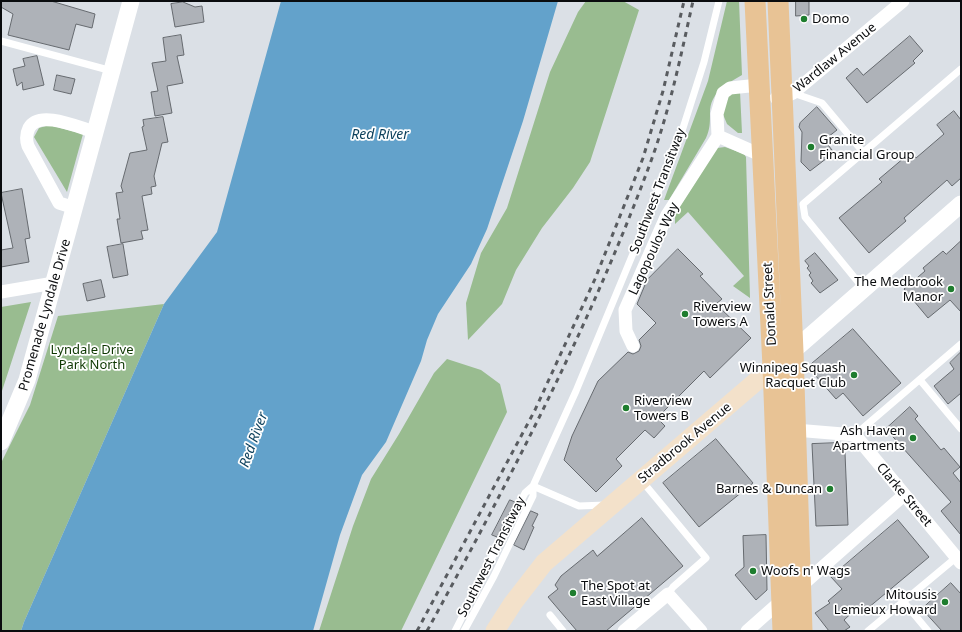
<!DOCTYPE html>
<html>
<head>
<meta charset="utf-8">
<style>
	body { margin:0 }
	#map { position:relative; width:962px; height:632px; overflow:hidden; background:#dbe0e6; font-family:"Noto Sans",sans-serif }
	canvas { display:block }
	.frame { position:absolute; inset:0; border:2px solid #0a0c0e; pointer-events:none }
</style>
</head>
<body>
<div id="map">
<canvas width="962" height="632"></canvas>
<div class="frame"></div>
</div>
<script>
const context = document.querySelector('canvas').getContext('2d');
context.lineJoin = 'round';
function fillPath(path, color) { context.fillStyle = color; context.fill(path, 'evenodd'); }
function stroke(path, color, width, dash) { context.strokeStyle = color; context.lineWidth = width; context.lineCap = dash ? 'butt' : 'round'; context.setLineDash(dash || []); context.stroke(path); }
function write(font, color, halo, rows, align = 'center') {
  context.font = font + ' "Noto Sans",sans-serif'; context.lineWidth = 3.5; context.setLineDash([]); context.textBaseline = 'middle'; context.strokeStyle = halo; context.fillStyle = color; for (const [text, x, y, turn = 0] of rows) {
    context.save(); context.translate(x, y); context.rotate((+turn || 0) * Math.PI / 180); context.textAlign = isNaN(turn) ? turn : align; if (halo) context.strokeText(text, 0, 0); context.fillText(text, 0, 0); context.restore();
  }
}
const green = new Path2D(`
	M586,1H623L639,10L590,162L573,188L542,228L516,270L502,304L468,340L466,303L481,253L507,208L550,72L578,12Z
	M727,1H739L742,75C726,84 710,93 710,113C710,123 710,129 706,138L669,200H664L708,81Z
	M740,91L742,133H738L727,124L722,112L730,93Z
	M49,125L83,134L67,192L34,137L39,128Z
	M725,147L744,154L746,157L750,298L733,286L744,276L688,212L675,224V214L715,151L717,148Z
	M31,302L1,394V307Z
	M164,304L24,622L21,631H1V463L30,405L58,316Z
	M447,359L481,370L500,384L507,412L401,631H319L353,526L371,479L399,434L434,373Z`);
const water = new Path2D(`
	M281,1H558L523,121L487,229L471,264L438,314L427,340L421,361L386,442L362,475L340,535L313,631H21L24,622L164,304L217,232Z`);
const building = new Path2D(`
	M1,1H51L95,14L92,28L76,24L69,50L8,35L13,14L1,7Z
	M796,1H809V15L796,16Z
	M183,2L195,7L202,6L204,22L175,27L171,4Z
	M181,35L184,55L177,56L183,83L167,86L172,113L155,116L151,92L158,91L152,63L166,61L163,38Z
	M910,36L923,51L913,61L915,63L867,103L846,78L857,68L863,75Z
	M37,56L44,85L23,90L22,82L17,86L13,69L25,66L23,59Z
	M57,75L75,79L71,94L54,90Z
	M817,107L837,130L824,140L832,150L831,155L810,171L801,162L802,132L799,127L800,123Z
	M954,111L961,120V178L952,186L947,180L904,218L906,221L869,253L839,218L882,182L879,179L911,152L916,158L944,134L937,125Z
	M163,117L168,142L162,143L154,176L156,186L151,187L152,194L142,196L148,230L141,231L143,239L121,243L117,219H120L116,193L123,192L121,186L130,153L147,150L142,127L144,126L143,120Z
	M22,189L30,238L25,239L29,262L1,267V250L13,248L1,193Z
	M961,241V312L950,300L928,318L904,289L925,271L923,268L943,251L946,254Z
	M123,244L128,275L113,278L107,247Z
	M678,249L703,274L700,276L722,299L716,304L751,338L710,378L704,371L657,418L665,426L654,438L645,430L616,459L622,466L596,492L564,460L572,436L598,381L628,352L633,354L639,351L641,346L639,340L656,323L637,304L647,280Z
	M815,253L838,280L820,293L811,283L813,281L809,275L811,273L807,268L809,266L805,261Z
	M101,280L105,297L87,301L83,284Z
	M853,329L901,383L863,416L843,393L836,399L808,367Z
	M961,352V393L948,404L934,386L954,369L950,363Z
	M910,407L918,416L915,419L941,450L944,448L960,467L953,473L961,483V535L941,511L951,502L886,429Z
	M716,439L753,483L699,527L663,483Z
	M836,443L845,453L848,525L816,526L812,444Z
	M510,500L515,502L497,537L492,535Z
	M531,511L538,514L532,526L534,527L524,550L514,545Z
	M642,518L683,566L606,631H577L548,597L558,589L555,585L561,576L593,550L597,556Z
	M898,520L929,557L862,613L857,608L844,620L850,627L844,631H829L815,613L830,603L828,601L842,589L831,577Z
	M766,535L767,590L756,600L735,575L744,567L743,536Z
	M951,583L961,594V631H942L922,609Z`);
const service = new Path2D(`
	M1,41L112,71
	M793,93L822,103L863,152
	M863,288L805,217L803,204L961,69
	M920,380L961,429
	M855,435L961,344
	M642,481L706,558L673,587L668,594
	M533,486L579,506L606,505
	M903,601L928,631
	M550,615L563,631
	M455,631L525,493L533,486
	M464,631L494,576L533,496V486L576,391L654,203L683,128L704,62L719,1
	M868,631L958,556`);
const minor = new Path2D(`
	M759,85L730,88L723,93L717,114L718,136L763,156
	M776,98H782L793,93L903,1
	M75,208L59,203L28,146C26,140 26,134 29,128C39,109 80,128 95,132
	M1,292L54,283
	M633,346L626,331L625,310L667,215L718,136
	M795,430L855,435L961,563
	M800,587L904,495
	M624,631L668,594L701,631
	M747,631L782,600`);
const tertiary = new Path2D(`
	M786,357L961,204
	M1,442L27,380L131,1`);
const secondary = new Path2D(`
	M495,631L513,603L544,563L773,367`);
const primary = new Path2D(`
	M755,1L773,367L783,631
	M778,1L793,352L802,631`);
const rail = new Path2D(`
	M417,631L535,410L595,279L643,158L663,91L684,1
	M427,631C510,479 591,324 651,161C670,109 681,55 693,1`);
const markers = [
	[804,19,4,"#1e7d2e"],
	[811,147,4,"#1e7d2e"],
	[951,289,4,"#1e7d2e"],
	[685,314,4,"#1e7d2e"],
	[854,375,4,"#1e7d2e"],
	[626,408,4,"#1e7d2e"],
	[913,438,4,"#1e7d2e"],
	[830,489,4,"#1e7d2e"],
	[753,571,4,"#1e7d2e"],
	[573,593,4,"#1e7d2e"],
	[945,602,4,"#1e7d2e"]
];
const poiNames = [
	["Domo",812,19],
	["Granite",819,140],
	["Financial Group",819,155],
	["The Medbrook",943,282,"right"],
	["Manor",943,297,"right"],
	["Riverview",693,307],
	["Towers A",693,322],
	["Winnipeg Squash",846,368,"right"],
	["Racquet Club",846,383,"right"],
	["Riverview",634,401],
	["Towers B",634,416],
	["Ash Haven",905,431,"right"],
	["Apartments",905,446,"right"],
	["Barnes & Duncan",822,489,"right"],
	["Woofs n' Wags",761,571],
	["The Spot at",581,586],
	["East Village",581,601],
	["Mitousis",937,595,"right"],
	["Lemieux Howard",937,610,"right"]
];
const streetNames = [
	["Wardlaw Avenue",835,58,-39],
	["Southwest Transitway",658,191,-69],
	["Lagopoulos Way",654,249,-65],
	["Donald Street",770,304,-93],
	["Promenade Lyndale Drive",45,315,-74],
	["Stradbrook Avenue",685,443,-40],
	["Clarke Street",904,495,50],
	["Southwest Transitway",492,557,-63]
];
const parkNames = [
	["Lyndale Drive",92,350],
	["Park North",92,365]
];
const waterNames = [
	["Red River",380,135],
	["Red River",254,440,-70]
];
fillPath(green, '#99bc90');
fillPath(water, '#63a2cb');
fillPath(building, '#aeb2b8');
stroke(building, '#666a6f', 1);
stroke(service, '#fff', 7);
stroke(minor, '#fff', 13);
stroke(tertiary, '#fff', 17);
stroke(secondary, '#f3e1ca', 19);
stroke(primary, '#e8c395', 21);
stroke(rail, '#595c60', 3, [5, 5]);
for (const [x, y, r, color] of markers) { const dot = new Path2D(); dot.arc(x, y, r, 0, 2 * Math.PI); context.fillStyle = color; context.fill(dot); stroke(dot, '#fff', 1.5); }
write('13px', '#0a0c0e', '#fff', poiNames, 'left');
write('13px', '#0a0c0e', '#fff', streetNames);
write('13px', '#0d3700', '#fff', parkNames);
write('italic 14px', '#0b3f5b', '#fff', waterNames);
</script>
</body>
</html>
